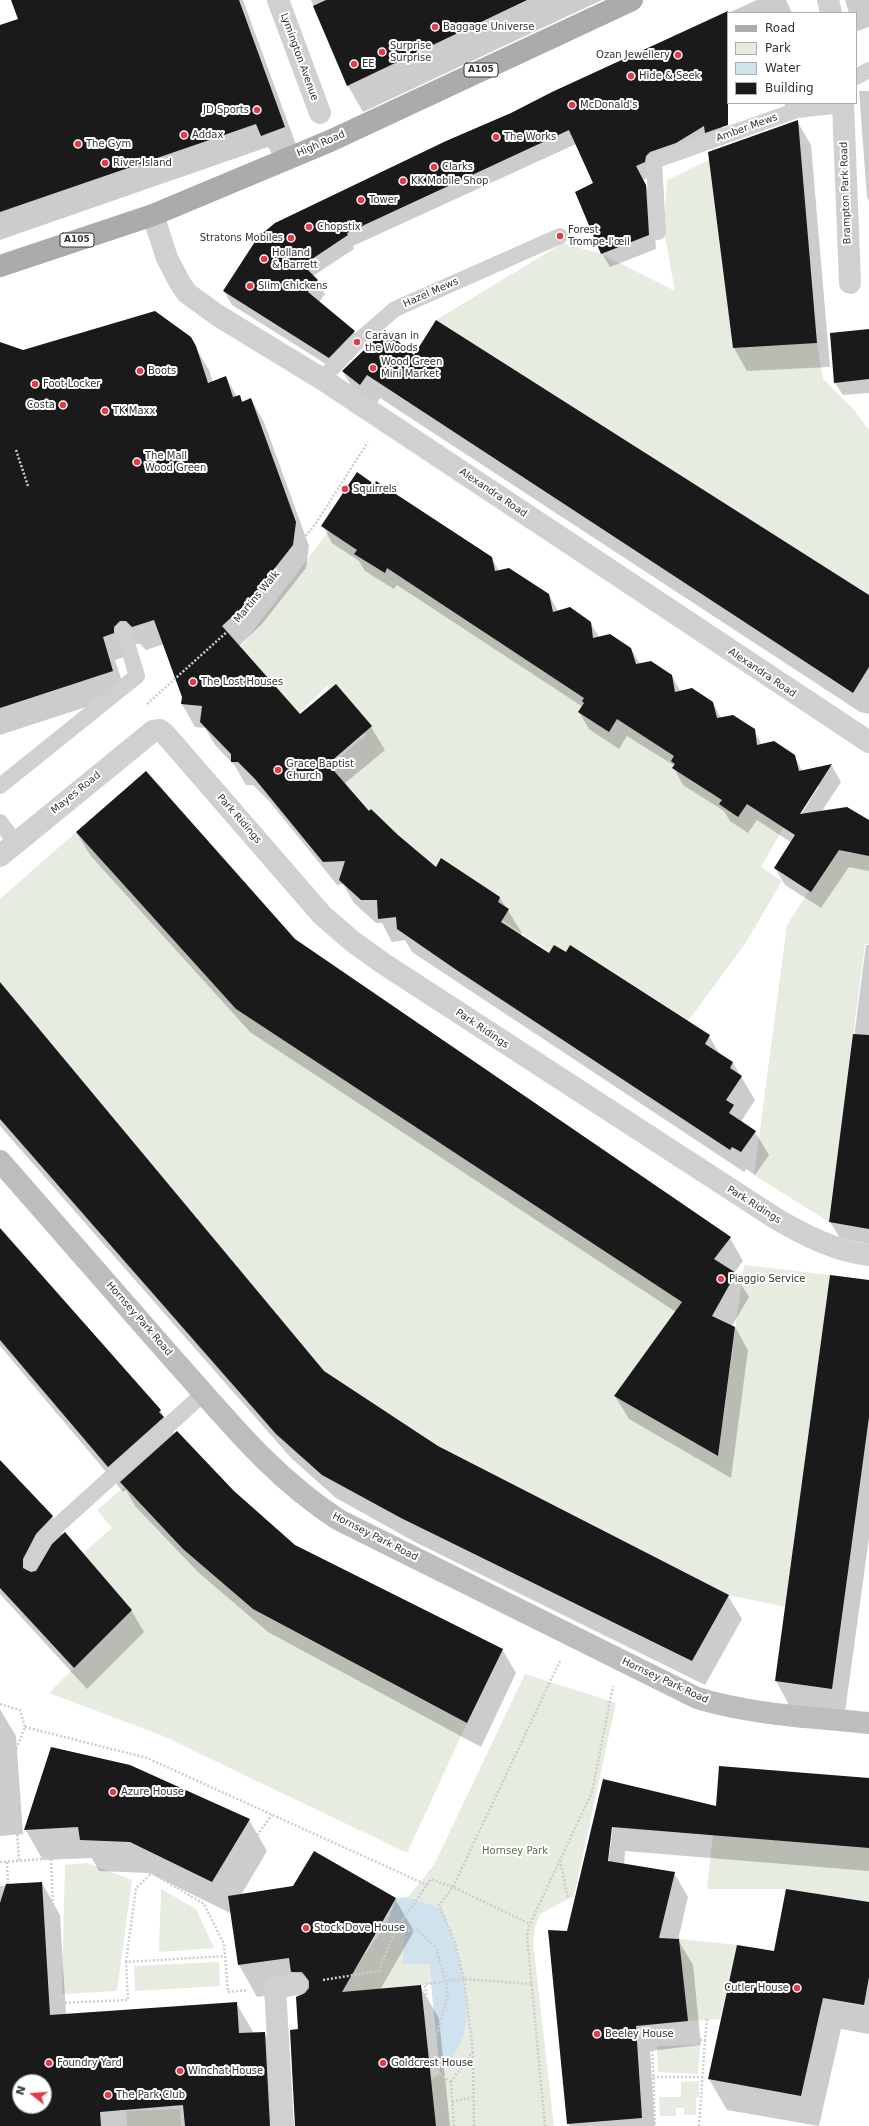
<!DOCTYPE html>
<html>
<head>
<meta charset="utf-8">
<style>
	body { margin:0 }
	#map { position:relative; width:869px; height:2126px; overflow:hidden; background:#fff; font-family:"DejaVu Sans",sans-serif }
	canvas { display:block }
	.legend { position:absolute; left:727px; top:12px; width:130px; height:92px; box-sizing:border-box; background:#fff; border:1px solid #adadad; margin:0; padding:5px 7px; list-style:none; font-size:12px; color:#333 }
	.legend li { display:flex; align-items:center; gap:8px; height:20px }
	.legend b { width:20px; border:1px solid #adadad }
	.north { position:absolute; left:12px; top:2074px; width:40px; height:40px; box-sizing:border-box; background:#fff; border:1px solid #adadad; border-radius:50%; rotate:287deg; font-size:11px; font-weight:700; line-height:16px; text-align:center; color:#333 }
	.north::after { content:''; display:block; margin:auto; width:14px; height:18px; background:#e63946; clip-path:polygon(50% 0,100% 100%,50% 72%,0 100%) }
</style>
</head>
<body>
<div id="map">
<canvas width="869" height="2126"></canvas>
<ul class="legend">
<li><b style="height:5px;background:#ababab"></b>Road</li>
<li><b style="height:11px;background:#e6ecdf"></b>Park</li>
<li><b style="height:11px;background:#cfe2ee"></b>Water</li>
<li><b style="height:11px;background:#1a1a1a"></b>Building</li>
</ul>
<div class="north">N</div>
</div>
<script>
const context = document.querySelector('canvas').getContext('2d');
context.lineJoin = 'round';
function fillPath(path, color) { context.fillStyle = color; context.fill(path, 'evenodd'); }
function stroke(path, color, width, dash) { context.strokeStyle = color; context.lineWidth = width; context.lineCap = dash ? 'butt' : 'round'; context.setLineDash(dash || []); context.stroke(path); }
function write(font, color, halo, rows, align = 'center') {
  context.font = font + ' "DejaVu Sans",sans-serif'; context.lineWidth = 4; context.setLineDash([]); context.textBaseline = 'middle'; context.strokeStyle = halo; context.fillStyle = color; for (const [text, x, y, turn = 0] of rows) {
    context.save(); context.translate(x, y); context.rotate((+turn || 0) * Math.PI / 180); context.textAlign = isNaN(turn) ? turn : align; if (halo) context.strokeText(text, 0, 0); context.fillText(text, 0, 0); context.restore();
  }
}
const green = new Path2D(`
	M709,160L733,348L817,343L823,379L855,411L869,430V595L436,320L563,243L601,254L675,291L664,231L667,180Z
	M331,528L789,818L761,867L782,881L745,944L677,1036L396,850L325,770L366,735L327,686L291,721L234,656Z
	M76,832L236,1009L682,1302L614,1396L718,1456L744,1265L830,1275L785,1607L729,1595L438,1446L324,1371L0,982V899Z
	M836,849L869,856V944H865L829,1222L754,1175L787,925Z
	M124,1487L183,1549L253,1609L467,1723L407,1853L163,1736L49,1693L132,1610L83,1553L112,1528L97,1510Z
	M525,1674L616,1703L574,1896L540,1914L535,1927L533,1942L554,2126H436L431,2080L440,2073L463,2037L440,1909L408,1897L434,1865Z
	M713,1835L869,1848V1902L786,1889H707Z
	M87,1863L132,1880L117,1991L62,1994L65,1865Z
	M161,1889L196,1909L214,1948L159,1952Z
	M387,1923L395,1931H404L429,1964L430,1984L296,1997L295,1970L358,1965Z
	M679,1939L737,1945L720,2019L688,2021Z
	M219,1962L220,1986L135,1991L134,1966Z
	M700,2045L698,2074L658,2072L657,2046Z
	M699,2081V2097H696V2115H684V2108H676V2116H660L659,2097H681V2082Z
	M180,2109L181,2126H127L126,2111Z`);
const water = new Path2D(`
	M408,1897L442,1909C456,1943 474,2001 463,2037C459,2050 448,2062 440,2073L429,1964H403L404,1932L395,1931L387,1923L396,1898Z`);
const shadow = new Path2D(`
	M12,0H243L298,150L275,159L268,147L0,240V26L20,19Z
	M311,0H602L363,112L348,86Z
	M757,0H786L792,13H728V103L715,110L728,140L658,166L652,175L643,180L653,199L656,249L610,267L602,254L576,193L595,184L576,144L353,246L354,249L313,276L325,294L319,302L354,332L362,345L337,371L232,305L224,291L512,114L553,92Z
	M845,0H869V27L858,31L856,27V13H849Z
	M859,91H869V201L867,197Z
	M784,103H804L792,118Z
	M797,121L811,145L830,367L747,371L734,348Z
	M869,330V393L843,395L835,383Z
	M190,338L209,370L213,382L226,377L237,397L239,396L243,402L251,399L264,422L309,546L306,568L262,624L239,646L300,716L335,685L371,727L385,750L344,784L369,812L397,836L436,868L442,860L500,898L522,933L520,936L549,954L709,1036L720,1055L733,1063L755,1100L742,1120L744,1124L755,1132L769,1155L755,1175L746,1169L744,1172L412,952L405,940L392,942L382,923H376L354,903L343,884L337,885L270,802L253,785H246L235,766L215,745L205,728L195,727L182,704L183,697L164,644L146,650L140,644H133L127,656L115,660L126,694L0,735V344L23,352Z
	M414,357L869,597V714L860,712L380,398L374,408L357,395L343,372Z
	M374,485L492,558L499,571L549,595L558,611L590,622L599,637L631,649L640,664L672,676L681,692L713,703L721,718L754,730L762,745L794,756L803,772L832,766L841,782L822,811L869,821V871L849,867L821,908L785,885L775,868L792,843L757,820L748,833L730,821L724,811L683,785L674,768L675,766L627,736L619,749L589,729L579,712L583,707L397,585L394,589L365,571L359,561L332,543L323,526ZM817,786H819L798,819L797,818Z
	M77,833L294,940L730,1238L743,1261L734,1273L749,1297L732,1326L735,1327L748,1350L731,1478L629,1419L615,1396L676,1312L250,1032L90,855Z
	M866,945H869V1244L840,1238L830,1222Z
	M0,983L324,1371L437,1447L728,1596L742,1619L705,1685L415,1542L336,1498L291,1458L0,1126Z
	M0,1229L160,1410L174,1434L233,1492L294,1545L502,1649L516,1673L481,1747L268,1632L198,1572L135,1506L126,1490L123,1492L0,1346Z
	M869,1281V1538L845,1712L789,1705L776,1681Z
	M0,1461L52,1516L63,1535L131,1610L144,1632L87,1689L0,1594Z
	M0,1709L16,1736L23,1834L0,1836Z
	M51,1748L249,1820L267,1851L241,1895L294,1887L314,1852L395,1899L414,1931L380,1990L420,1986L439,2018L450,2126H296L299,2030L305,1994L303,1990L257,1997L239,1965L231,1911L230,1913L149,1873L99,1871L92,1858L43,1860L25,1829Z
	M869,1779V1871L625,1851L624,1865L674,1873L688,1897L678,1940L693,1965L701,2045L650,2051L655,2126H569L549,1931L568,1932L604,1780L717,1807ZM613,1825L608,1866H606L611,1829Z
	M42,1883L60,1915L66,2015L236,2003L254,2033H264L283,2065L286,2126H0V1886ZM20,2082H44V2106H20Z
	M869,1903V2034L841,2029L819,2126L727,2110L709,2079L737,1946L775,1952Z`);
const building = new Path2D(`
	M11,0H239L285,127L261,136L256,124L0,212V25L18,19Z
	M326,0H527L347,86L313,6Z
	M728,11V125L705,133L704,126L676,143L650,152L646,156L645,162L636,166L646,185L649,235L601,254L575,192L593,183L569,130L347,233L348,235L303,265L318,280L308,292L355,331L329,358L223,291L258,237L275,223L446,141L511,113L552,92Z
	M798,120L817,343L733,348L708,152Z
	M155,311L191,337L196,346L208,383L226,376L233,397L240,395L242,402L251,398L296,522L293,545L249,601L222,626L300,714L336,684L372,726L328,764L369,811L371,809L398,835L436,867L441,858L500,897L498,902L509,909L501,922L549,953L554,945L566,952L570,945L710,1035L705,1044L733,1062L730,1068L742,1076L726,1100L734,1105L729,1113L756,1131L741,1152L732,1147L730,1150L458,971L397,929L396,917L378,919L377,900H361L339,880L345,861L323,862L255,779L238,762H231V754L200,722L202,706L181,704L182,697L154,620L132,627L126,621H120L114,627V633L103,637L113,671L0,708V342L23,350Z
	M436,320L869,595V667L853,693L367,375L360,385L342,371L385,330L414,355Z
	M869,329V379L834,383L830,333Z
	M357,472L374,484L376,481L492,557L495,571L509,568L549,594L553,612L570,607L591,622L593,638L610,634L631,648L636,664L651,661L672,675L675,692L692,688L713,702L717,718L733,715L755,729L757,745L774,741L795,755L799,771L832,764L800,814L847,807L869,820V856L839,850L811,892L774,868L795,835L747,804L738,817L719,804L722,800L672,768L675,764L671,761L674,756L617,719L609,732L578,712L584,703L582,701L584,698L387,568L385,573L354,554L357,550L321,526Z
	M146,771L295,939L731,1237L714,1259L736,1273L712,1316L735,1327L718,1456L614,1396L682,1302L236,1009L76,832Z
	M0,982L324,1371L438,1446L729,1595L692,1661L401,1518L322,1475L276,1434L0,1119Z
	M853,1034L869,1035V1229L829,1222Z
	M0,1228L161,1410L159,1412L164,1417L108,1467L0,1340Z
	M830,1275L869,1280V1417L832,1689L775,1681Z
	M177,1431L234,1491L295,1545L503,1649L467,1723L253,1609L183,1549L120,1482Z
	M0,1460L53,1516L36,1534L23,1559V1568L31,1572L36,1571L52,1544L65,1532L132,1610L74,1668L0,1588Z
	M51,1747L130,1765L250,1819L212,1882L130,1842L80,1840L78,1827L24,1830Z
	M719,1766L869,1778V1848L612,1827L608,1861L675,1872L659,1938L679,1939L688,2021L636,2026L642,2118L567,2124L548,1930L567,1931L603,1779L716,1806Z
	M314,1851L396,1898L342,1992L421,1985L436,2126H295L290,2030L298,2029L296,1997L305,1993L309,1988V1981L302,1972H291L289,1958L238,1965L228,1896L293,1886Z
	M42,1882L50,2015L237,2002L239,2033L265,2032L270,2126H185L183,2105L100,2112L101,2126H0V1903L6,1884ZM20,2082H44V2106H20Z
	M786,1889L869,1902V1977L864,2005L823,1998L801,2096L708,2079L737,1945L774,1951Z`);
const path = new Path2D(`
	M16,450L28,486
	M147,704L239,621L316,523L368,442
	M0,1704L20,1710L25,1727L17,1747L13,1768L19,1861
	M25,1727L147,1758L427,1885
	M51,1859L57,2003L128,2000L126,1962L225,1956
	M560,1860L568,1899
	M0,1862L89,1856L152,1873L204,1904L224,1944L228,1992L248,1990
	M7,1862L8,1884
	M214,1893L272,1815
	M396,1931L418,1930L436,1948L446,1981L448,1995L436,2037
	M126,1962L136,1888L152,1873
	M323,1980L379,1971L395,1931L431,1879L453,1887L530,1924
	M652,2041L705,2040L707,2019
	M637,2042L652,2041L655,2126
	M473,2052L474,2126
	M653,2077H702
	M451,2082L434,2070L425,1984L464,1979L532,1984
	M452,2102L473,2097
	M121,2110L122,2126
	M454,2126L451,2082L473,2051L464,1979L455,1942L439,1905L453,1887L560,1661
	M545,2126L527,1935L530,1924L592,1792L613,1686
	M699,2126L705,2040`);
const service = new Path2D(`
	M856,77L869,70
	M658,232L654,161L797,110L843,105
	M322,379L357,342L395,309L560,236
	M0,786L137,676L123,630
	M0,822L16,843
	M31,1563L44,1538L204,1393`);
const pedestrian = new Path2D(`
	M278,0L320,113
	M283,2126L275,1988L297,1984`);
const minor = new Path2D(`
	M828,0L831,13
	M843,103L850,283
	M153,215L167,258L180,283L187,293L217,315L322,379L869,742
	M0,856L153,731L160,730L165,734L322,915L352,941L384,964L775,1218C804,1235 835,1251 869,1255`);
const secondary = new Path2D(`
	M0,1161C58,1228 116,1294 174,1360C226,1418 272,1477 339,1520L697,1698C753,1715 811,1717 869,1723`);
const primary = new Path2D(`
	M0,266L153,215L330,141L632,0`);
const markers = [
	[435,27,4,"#e63946"],
	[382,52,4,"#e63946"],
	[678,55,4,"#e63946"],
	[354,64,4,"#e63946"],
	[631,76,4,"#e63946"],
	[572,105,4,"#e63946"],
	[257,110,4,"#e63946"],
	[184,135,4,"#e63946"],
	[496,137,4,"#e63946"],
	[78,144,4,"#e63946"],
	[105,163,4,"#e63946"],
	[434,167,4,"#e63946"],
	[403,181,4,"#e63946"],
	[361,200,4,"#e63946"],
	[309,227,4,"#e63946"],
	[560,236,4,"#e63946"],
	[291,238,4,"#e63946"],
	[264,259,4,"#e63946"],
	[250,286,4,"#e63946"],
	[357,342,4,"#e63946"],
	[373,368,4,"#e63946"],
	[140,371,4,"#e63946"],
	[35,384,4,"#e63946"],
	[63,405,4,"#e63946"],
	[105,411,4,"#e63946"],
	[137,462,4,"#e63946"],
	[345,489,4,"#e63946"],
	[193,682,4,"#e63946"],
	[278,770,4,"#e63946"],
	[721,1279,4,"#e63946"],
	[113,1792,4,"#e63946"],
	[306,1928,4,"#e63946"],
	[797,1988,4,"#e63946"],
	[597,2034,4,"#e63946"],
	[49,2063,4,"#e63946"],
	[383,2063,4,"#e63946"],
	[180,2071,4,"#e63946"],
	[108,2095,4,"#e63946"]
];
const shields = [
	[481,70,34],
	[77,240,34]
];
const shieldNames = [
	["A105",481,70],
	["A105",77,240]
];
const poiNames = [
	["Baggage Universe",443,27],
	["Surprise",390,46],
	["Surprise",390,58],
	["Ozan Jewellery",670,55,"right"],
	["EE",362,64],
	["Hide & Seek",639,76],
	["McDonald's",580,105],
	["JD Sports",249,110,"right"],
	["Addax",192,135],
	["The Works",504,137],
	["The Gym",86,144],
	["River Island",113,163],
	["Clarks",442,167],
	["KK Mobile Shop",411,181],
	["Tower",369,200],
	["Chopstix",317,227],
	["Forest",568,230],
	["Trompe-l'œil",568,242],
	["Stratons Mobiles",283,238,"right"],
	["Holland",272,253],
	["& Barrett",272,265],
	["Slim Chickens",258,286],
	["Caravan in",365,336],
	["the Woods",365,348],
	["Wood Green",381,362],
	["Mini Market",381,374],
	["Boots",148,371],
	["Foot Locker",43,384],
	["Costa",55,405,"right"],
	["TK Maxx",113,411],
	["The Mall",145,456],
	["Wood Green",145,468],
	["Squirrels",353,489],
	["The Lost Houses",201,682],
	["Grace Baptist",286,764],
	["Church",286,776],
	["Piaggio Service",729,1279],
	["Azure House",121,1792],
	["Stock Dove House",314,1928],
	["Cutler House",789,1988,"right"],
	["Beeley House",605,2034],
	["Foundry Yard",57,2063],
	["Goldcrest House",391,2063],
	["Winchat House",188,2071],
	["The Park Club",116,2095]
];
const streetNames = [
	["Lymington Avenue",299,57,70],
	["Amber Mews",747,128,-20],
	["High Road",321,144,-23],
	["Brampton Park Road",846,193,-92],
	["Hazel Mews",431,293,-24],
	["Alexandra Road",493,493,34],
	["Martins Walk",257,597,-50],
	["Alexandra Road",762,673,34],
	["Mayes Road",76,793,-39],
	["Park Ridings",239,819,49],
	["Park Ridings",482,1029,34],
	["Park Ridings",754,1205,32],
	["Hornsey Park Road",139,1319,49],
	["Hornsey Park Road",375,1537,27],
	["Hornsey Park Road",665,1681,25]
];
const parkNames = [
	["Hornsey Park",515,1851]
];
fillPath(green, '#e6ecdf');
fillPath(water, '#cfe2ee');
fillPath(shadow, '#0003');
fillPath(building, '#1a1a1a');
stroke(path, '#cdcdcd', 2.5, [2, 2]);
stroke(service, '#d0d0d0', 16);
stroke(pedestrian, '#d0d0d0', 22);
stroke(minor, '#d0d0d0', 22);
stroke(secondary, '#bdbdbd', 22);
stroke(primary, '#ababab', 22);
for (const [x, y, r, color] of markers) { const dot = new Path2D(); dot.arc(x, y, r, 0, 2 * Math.PI); context.fillStyle = color; context.fill(dot); stroke(dot, '#fff', 1.5); }
for (const [x, y, w] of shields) { const box = new Path2D(); box.roundRect(x - w / 2, y - 7, w, 14, 3); context.fillStyle = '#fff'; context.fill(box); stroke(box, '#333', 1); }
write('bold 9px', '#333', null, shieldNames);
write('10px', '#333', '#fff', poiNames, 'left');
write('10px', '#333', '#fff', streetNames);
write('10px', '#56703f', '#fff', parkNames);
</script>
</body>
</html>
